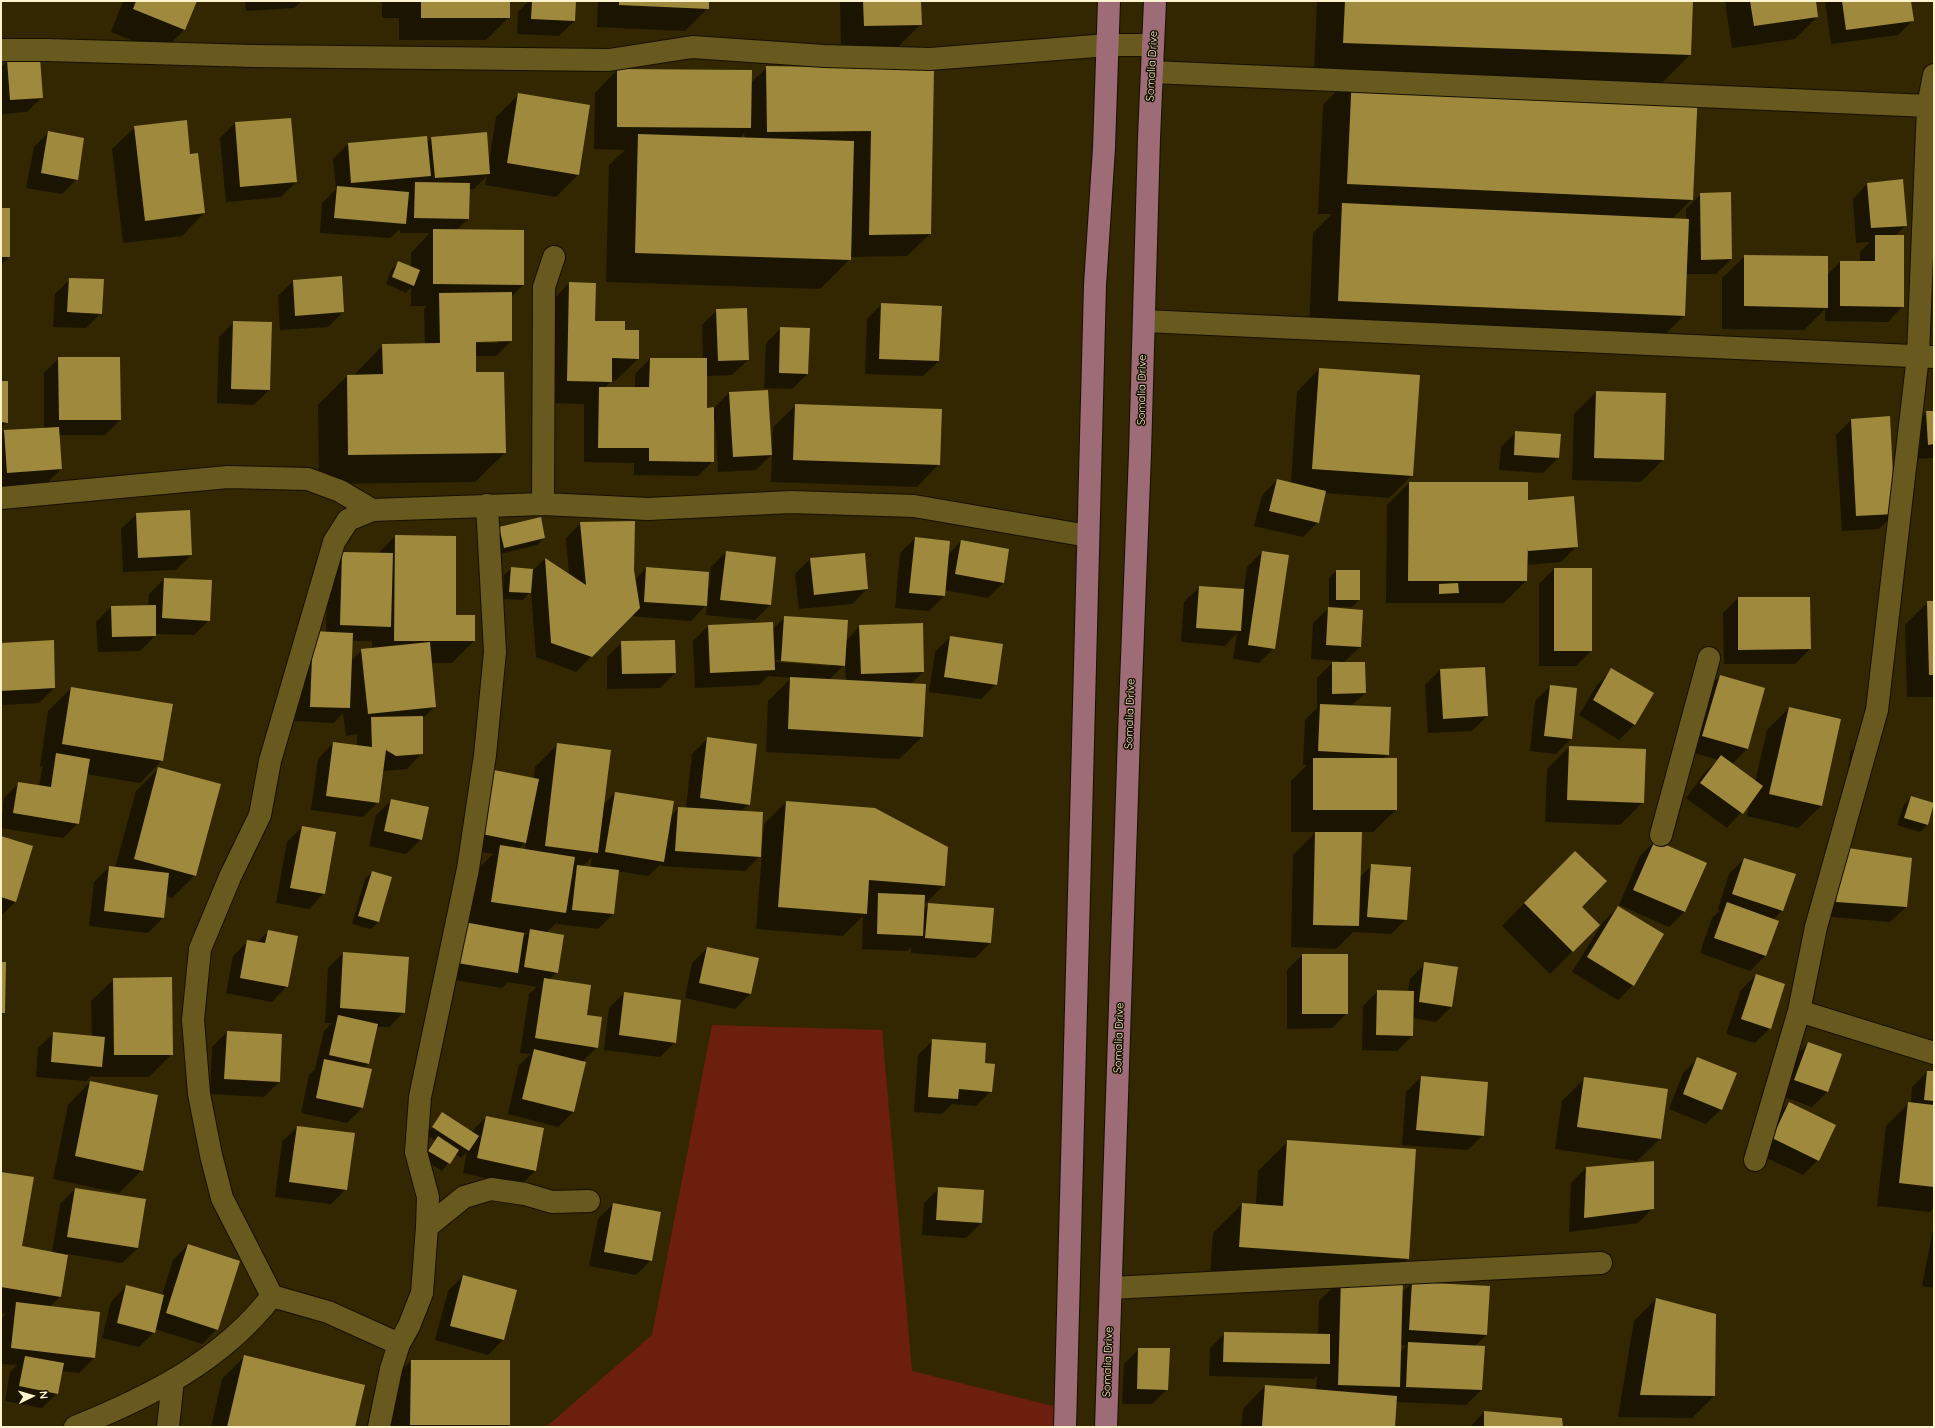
<!DOCTYPE html>
<html>
<head>
<meta charset="utf-8">
<style>
	body { margin:0 }
	#map { position:relative; width:1935px; height:1428px; overflow:hidden; background:#322700; font-family:Quicksand,sans-serif }
	canvas { display:block }
	.frame { position:absolute; inset:0; border:2px solid #fcf2cd; pointer-events:none }
	.north { position:absolute; left:12px; top:1376px; width:40px; height:40px; -webkit-text-stroke:3px #171000; paint-order:stroke; rotate:85deg; font-size:11px; font-weight:700; line-height:16px; text-align:center; color:#fcf2cd }
	.north::after { content:''; display:block; margin:auto; width:14px; height:18px; background:#fcf2cd; clip-path:polygon(50% 0,100% 100%,50% 72%,0 100%) }
</style>
</head>
<body>
<div id="map">
<canvas width="1935" height="1428"></canvas>
<div class="frame"></div>
<div class="north">N</div>
</div>
<script>
const context = document.querySelector('canvas').getContext('2d');
context.lineJoin = 'round';
function fillPath(path, color) { context.fillStyle = color; context.fill(path, 'evenodd'); }
function stroke(path, color, width, dash) { context.strokeStyle = color; context.lineWidth = width; context.lineCap = dash ? 'butt' : 'round'; context.setLineDash(dash || []); context.stroke(path); }
function write(font, color, halo, rows, align = 'center') {
  context.font = font + ' Quicksand,sans-serif'; context.lineWidth = 3; context.setLineDash([]); context.textBaseline = 'middle'; context.strokeStyle = halo; context.fillStyle = color; for (const [text, x, y, turn = 0] of rows) {
    context.save(); context.translate(x, y); context.rotate((+turn || 0) * Math.PI / 180); context.textAlign = isNaN(turn) ? turn : align; if (halo) context.strokeText(text, 0, 0); context.fillText(text, 0, 0); context.restore();
  }
}
const green = new Path2D(`
	M712,1025L882,1030L912,1371L1065,1409V1427H546L652,1335Z`);
const shadow = new Path2D(`
	M123,1H196L184,30L162,52L111,32Z
	M245,1H302L294,8L246,11Z
	M382,1H509V17L486,40H399V18H382Z
	M529,1H575L574,21L559,36L517,34L518,12Z
	M598,1H708V8L685,31L597,27Z
	M840,1H920L921,24L898,47L841,48Z
	M1317,1H1692L1690,55L1661,84L1314,72Z
	M1725,1H1819L1815,2L1817,17L1795,39L1732,48Z
	M1825,1H1910L1913,20L1898,35L1831,44Z
	M7,61L42,97L27,112L1,114V67Z
	M767,67L933,70L930,234L907,256L850,257V259L820,289L606,282L609,165L625,150L594,149L595,93L617,70L751,83ZM744,133L745,138H740Z
	M1352,75L1692,199L1672,219H1686V209L1701,194L1731,259L1716,274H1685L1684,316L1654,345L1309,330L1313,233L1332,214H1318L1323,105Z
	M519,94L578,175L556,197L485,185L487,176L474,189H469L468,219L456,230L523,285L511,297V341L496,356H475V373L505,453L475,482L319,484L318,405L347,376H353L383,345L425,344L424,309L427,306H411V287L406,293L386,284L391,270L398,263L411,268V253L430,233H400V229L390,238L320,233L322,203L336,189L333,159L348,144L427,142L432,138L489,162L496,117ZM475,341H498V343H475Z
	M235,123L296,182L281,197L226,202L220,138Z
	M135,127L189,155L204,213L182,236L123,243L112,149Z
	M49,132L77,179L62,194L26,188L34,147Z
	M1868,183L1906,225L1895,236L1903,306L1888,322L1825,321V309L1804,330L1722,329V278L1745,256L1827,275L1840,262H1860V252L1870,242L1856,243L1853,199Z
	M1,209L9,257L1,265Z
	M70,279L101,313L86,328L53,327L55,294Z
	M293,281L343,312L328,327L280,330L278,296Z
	M569,283L594,322L624,331L638,359L615,381H611L605,388H635V374L650,359H703L702,325L717,310L748,360L732,375L706,376V409L714,408L729,393L771,455L756,470L718,472L715,421H713V461L698,476L634,475V463L584,462V404L545,403L547,306Z
	M882,304L941,307L939,361L923,376L865,374L867,319Z
	M234,322L269,390L254,405L217,403L219,337Z
	M781,328L809,329L807,374L792,389L764,388L766,343Z
	M59,358L120,420L105,435H58L61,469L46,484L1,487V435L4,431L44,429V373Z
	M1319,369L1412,475L1389,498L1325,493L1318,522L1303,537L1254,526L1262,495L1277,480L1291,483L1297,392Z
	M1,382L7,422L1,428Z
	M1596,392L1663,460L1641,482L1572,480L1574,414Z
	M796,405L939,464L917,487L771,482L773,427Z
	M1927,412H1934V466V458L1913,459L1911,427Z
	M1851,420L1894,514L1879,529L1842,531L1836,435Z
	M1516,432L1558,458L1543,473L1499,470L1501,447Z
	M1409,483L1527,501L1576,547L1561,562L1526,565V581L1504,603H1386L1387,505Z
	M137,514L191,555L176,570L123,572L121,529Z
	M581,523L633,570L635,580L646,568L709,589L711,567L726,552L775,558L770,605L755,620L706,615L707,604L691,621L630,616L576,672L536,657L531,591L523,600L503,599L504,575L512,568L531,572L545,559L569,575L566,538Z
	M499,528L544,538L537,545L496,555L492,535Z
	M395,536L474,641L452,663H431L435,706L422,719V753L407,769L382,771L378,802L363,817L311,810L318,759L333,743L357,746V734L346,736L343,713L334,723L295,721L298,647L326,633L328,568L343,553L378,554ZM351,641H372V649L362,650L351,661Z
	M915,538L948,555L961,541L1003,583L988,598L944,590V596L929,611L895,608L900,553Z
	M1262,552L1274,648L1259,663L1233,659L1237,633L1225,646L1181,642L1184,602L1199,587L1244,590L1247,567Z
	M810,559L867,589L852,604L799,609L795,574Z
	M1554,569L1591,651L1576,666H1539V584Z
	M1336,571H1359V600L1352,607H1333V609L1360,647L1343,663L1365,693L1351,706L1388,754L1383,759L1396,810L1373,832H1361L1360,877L1372,865L1406,919L1391,934L1353,932L1336,949L1291,947L1293,855L1316,832H1291V781L1307,765H1303L1305,720L1317,708V678L1332,663H1339V661L1311,659L1313,623L1329,608V578Z
	M164,579L209,620L194,635L155,634V636L140,651L98,652L96,622L111,607L148,606L149,594Z
	M1738,598L1810,649L1795,664H1724L1723,613Z
	M1928,602H1934V697H1907L1905,625Z
	M785,617L846,641L860,626L923,672L911,684L922,737L899,759L766,752L768,701L791,678L768,676L759,685L695,688L693,641L708,626L772,630ZM776,660L831,664V666L776,662ZM845,664L846,681L829,680Z
	M950,637L996,684L981,699L929,692L935,652Z
	M622,642L675,673L660,688L607,689V657Z
	M1,644L54,688L39,703L1,705Z
	M1440,670L1487,716L1472,731L1428,733L1425,685Z
	M1612,670L1652,693L1634,725L1619,740L1579,715L1597,685Z
	M1720,676L1747,749L1732,764L1755,782L1767,730L1789,708L1821,806L1798,828L1747,816L1750,802L1727,828L1686,798L1706,771L1718,760L1688,751L1705,691Z
	M1550,686L1571,739L1556,754L1530,751L1535,701Z
	M71,688L162,760L140,783L86,774L78,823L63,838L1,828L4,798L19,783L39,786L42,769L44,767L40,766L48,711Z
	M707,739L749,804L741,812L760,846L762,847L764,824L786,802L944,885L923,906V910L929,904L990,943L975,958L911,953V947L907,951L862,949L863,916L843,936L756,929L762,854L745,871L661,866V864L648,876L617,871L613,914L598,929L557,924L558,921L546,933L557,972L549,980L586,1016L597,1047L582,1062L585,1063L573,1112L558,1127L508,1114L519,1065L531,1054L520,1053L529,994L537,987L508,982L502,988L443,978L469,924L478,869L493,854L467,849L480,786L495,771L534,779L535,767L558,744L603,805L615,793L671,816L678,808H686L692,754ZM526,842L525,850L518,849ZM592,857L590,868L582,867ZM523,932L527,933L523,938Z
	M1859,744L1866,771L1848,767L1851,751Z
	M1569,747L1643,802L1620,825L1545,822L1547,769Z
	M159,768L195,875L172,898L165,896L163,918L148,933L89,926L94,882L109,867L115,868L136,791Z
	M1911,797L1927,825L1920,832L1897,825L1904,805Z
	M392,800L421,839L406,854L369,846L376,815Z
	M302,827L324,893L309,909L276,903L287,842Z
	M1,837L16,901L1,916Z
	M1655,841L1705,863L1684,912L1669,927L1619,905L1640,856Z
	M1744,859L1782,910L1773,920L1777,921L1765,956L1750,971L1700,953L1712,918L1720,910L1718,909L1729,874Z
	M1911,859L1906,907L1890,922L1821,916L1828,863Z
	M372,872L391,878L378,922L371,929L352,924L365,879Z
	M1553,874L1580,908L1573,951L1550,974L1502,926Z
	M1618,907L1633,985L1618,1000L1572,972L1603,922Z
	M268,931L287,986L272,1002L226,993L233,956L248,941L257,943Z
	M707,948L750,994L735,1009L685,998L692,963Z
	M343,953L404,1012L389,1027H376L368,1064L363,1069L362,1108L347,1123L301,1113L309,1075L315,1069L324,1031L332,1023H325L328,968Z
	M1302,955L1347,1013L1332,1028L1287,1029V970Z
	M1425,964L1451,1007L1436,1022L1412,1018V1036L1397,1051L1362,1050L1363,1006L1378,991L1408,992L1410,979Z
	M1756,975L1770,1028L1755,1043L1726,1034L1741,990Z
	M114,979L172,1054L149,1077H92V1075L86,1081L36,1077L38,1048L54,1033L92,1037L91,1001Z
	M624,993L675,1042L660,1057L604,1050L609,1008Z
	M227,1032L279,1082L264,1097L210,1094L212,1047Z
	M933,1040L984,1064L991,1091L976,1106L952,1104L942,1114L914,1112L918,1055Z
	M1808,1043L1840,1055L1827,1092L1812,1107L1779,1095L1793,1058Z
	M1698,1058L1721,1109L1706,1124L1669,1109L1683,1073Z
	M1927,1072H1934V1207L1930,1212L1877,1206L1886,1126L1909,1103H1911L1912,1087Z
	M1421,1077L1483,1135L1468,1150L1402,1145L1406,1092Z
	M1585,1078L1660,1139L1637,1161L1555,1149L1562,1101Z
	M90,1082L142,1170L119,1193L53,1179L68,1105Z
	M1789,1103L1818,1160L1803,1175L1758,1154L1774,1118Z
	M442,1114L471,1132L486,1117L535,1171L520,1186L463,1173L467,1152L461,1158L455,1154L442,1171L422,1158L435,1140L426,1135Z
	M297,1127L346,1189L331,1204L275,1197L282,1142Z
	M1288,1141L1408,1258L1387,1280L1401,1293L1412,1283L1486,1335L1474,1347H1484L1481,1390L1466,1405L1396,1402L1394,1427H1241L1243,1409L1265,1386L1316,1390L1317,1376L1314,1379L1209,1376L1210,1348L1225,1333L1318,1335L1319,1301L1335,1285L1210,1276L1213,1233L1242,1204L1256,1205L1258,1171ZM1400,1345L1406,1346L1400,1352Z
	M1586,1168L1653,1208L1638,1223L1569,1232L1571,1183Z
	M1,1173L20,1247L52,1253L60,1204L75,1189L138,1248L122,1263L67,1254L60,1297L49,1307L94,1358L79,1373L61,1371L57,1393L42,1408L5,1401L10,1372L17,1365L1,1364L2,1319L6,1314L1,1313Z
	M939,1188L981,1223L966,1238L922,1235L924,1203Z
	M613,1204L651,1260L636,1275L589,1266L598,1219Z
	M1934,1225V1288L1922,1286Z
	M188,1245L217,1329L202,1344L155,1329L154,1332L139,1347L102,1338L111,1302L126,1286L162,1295L173,1260Z
	M463,1276L503,1340L488,1355L435,1340L448,1291Z
	M1656,1299L1714,1396L1692,1418L1618,1417L1634,1321Z
	M1139,1349L1167,1389L1152,1404H1122L1124,1364Z
	M244,1357L354,1427H211L222,1379Z
	M411,1361H509V1425L507,1427H388V1383Z
	M1484,1412L1562,1427H1470Z`);
const building = new Path2D(`
	M136,1H197L185,30L133,9Z
	M421,1H510V18H421Z
	M532,1H576L575,21L531,19Z
	M619,1H709V9L619,5Z
	M863,1H921L922,25L864,26Z
	M1345,1H1693L1691,55L1343,43Z
	M1750,1H1816L1818,17L1754,26Z
	M1842,1H1911L1914,21L1846,30Z
	M40,58L43,98L10,100L7,60Z
	M766,66L934,69L931,234L869,235L871,131L767,132Z
	M617,69L752,70L751,128L617,127Z
	M1352,74L1698,90L1693,200L1347,184Z
	M518,93L590,105L579,175L507,163Z
	M291,118L297,182L240,187L235,122Z
	M187,120L190,154L198,153L205,213L145,221L134,126Z
	M48,131L84,138L78,180L41,173Z
	M487,132L490,174L435,178L431,137Z
	M638,134L854,141L851,260L635,253Z
	M427,136L431,176L351,183L348,143Z
	M1903,179L1907,226L1871,228L1867,183Z
	M415,182L470,183L469,219L414,218Z
	M337,186L409,192L406,224L334,218Z
	M1731,192L1732,259L1701,260L1700,193Z
	M1342,203L1689,219L1685,316L1338,301Z
	M1,208H10V257H1Z
	M433,229L524,230V285L433,284Z
	M1875,235H1904V307L1840,306V261H1875Z
	M1744,255L1828,256V308L1744,306Z
	M398,261L420,270L414,286L392,277Z
	M342,276L344,312L295,316L293,280Z
	M69,278L104,279L102,314L67,312Z
	M569,282L596,283L595,321H625V330H639V359L612,358V382L567,381Z
	M512,292V341L476,342V372H504L506,453L348,455L347,375L383,374L382,344L440,343L439,293Z
	M881,303L942,306L939,361L879,359Z
	M747,308L749,360L718,361L716,309Z
	M233,321L272,322L270,390L231,389Z
	M780,327L810,328L808,374L779,373Z
	M58,357H120L121,420H59Z
	M650,358H707V408L714,407V462L649,461V448H598L599,387H649Z
	M1319,368L1420,375L1413,476L1312,469Z
	M1,381H8V423L1,422Z
	M768,390L772,455L733,457L729,392Z
	M1596,391L1666,393L1664,460L1594,458Z
	M795,404L942,409L940,465L793,460Z
	M1926,411H1934V444L1928,445Z
	M1890,416L1895,514L1856,516L1851,419Z
	M59,427L62,469L7,473L4,430Z
	M1515,431L1561,434L1559,458L1514,455Z
	M1277,479L1326,491L1319,523L1269,511Z
	M1409,482H1528V500L1574,496L1578,547L1528,551V545L1527,581H1408Z
	M190,510L192,555L138,558L136,513Z
	M541,517L545,538L504,548L499,527Z
	M635,521L634,570L640,608L592,657L551,643L545,558L586,585L580,522Z
	M395,535L456,536V615H475V641H394Z
	M915,537L950,541L945,596L909,593Z
	M961,540L1009,549L1004,583L955,574Z
	M726,551L776,557L771,605L720,600Z
	M1262,551L1289,555L1275,649L1248,645Z
	M342,552L393,553L391,627L340,625Z
	M865,553L868,589L814,595L810,558Z
	M511,567L533,569L531,593L509,592Z
	M646,567L709,572L707,606L644,602Z
	M1554,568H1592V651H1554Z
	M1336,570H1360V600H1336Z
	M164,578L212,580L210,621L162,618Z
	M1458,583L1459,593L1439,594V584Z
	M1199,586L1244,589L1241,631L1196,628Z
	M1738,597H1810L1811,649L1738,650Z
	M1927,601H1934V675H1929Z
	M156,605V636L112,637L111,606Z
	M1328,607L1363,610L1361,647L1326,645Z
	M784,616L848,620L845,666L781,661Z
	M773,622L775,670L710,673L708,625Z
	M923,623L924,672L861,674L859,625Z
	M313,631L353,633L350,708L310,707Z
	M950,636L1003,644L997,685L944,677Z
	M54,640L55,688L1,691V643Z
	M675,640L676,673L622,674L621,641Z
	M430,642L436,707L368,714L361,649Z
	M1332,662H1365L1366,693L1332,694Z
	M1485,667L1488,716L1443,719L1440,669Z
	M1611,668L1654,693L1635,725L1593,700Z
	M1720,675L1765,688L1748,749L1702,736Z
	M790,677L926,684L923,737L788,729Z
	M1550,685L1577,688L1572,739L1544,736Z
	M71,687L173,704L163,761L62,744Z
	M1320,704L1391,707L1389,755L1318,751Z
	M1789,707L1841,719L1822,806L1769,794Z
	M423,716V754L396,756L386,750L379,803L326,796L333,742L372,747L371,717Z
	M707,737L757,744L750,805L700,798Z
	M557,743L611,750L598,853L545,846Z
	M1569,746L1646,749L1644,803L1567,800Z
	M56,753L90,759L79,824L13,813L18,782L51,787Z
	M1721,755L1763,786L1743,814L1700,783Z
	M1313,758H1397V810H1313Z
	M158,767L221,784L196,876L134,859Z
	M494,770L539,779L526,843L482,834Z
	M615,792L674,801L664,862L605,852Z
	M1911,796L1934,803L1928,825L1904,818Z
	M391,799L429,807L422,840L384,831Z
	M786,801L875,808L948,847L945,886L869,880L867,914L778,907Z
	M678,807L763,812L761,857L675,851Z
	M302,826L336,832L325,894L290,888Z
	M1315,832H1362L1359,926L1313,925Z
	M1,836L33,846L16,902L1,897Z
	M1655,840L1707,863L1685,912L1633,890Z
	M500,845L575,857L566,913L491,902Z
	M1842,847L1912,858L1907,907L1836,902Z
	M1575,851L1607,881L1582,907L1600,925L1573,952L1524,903Z
	M1744,858L1796,874L1783,911L1732,894Z
	M1371,864L1411,867L1407,920L1367,917Z
	M577,865L619,870L614,914L572,910Z
	M109,866L169,873L164,918L104,911Z
	M372,871L392,877L379,922L358,916Z
	M878,893L925,895L923,936L877,934Z
	M1727,902L1779,921L1766,956L1714,938Z
	M928,903L994,908L991,943L925,938Z
	M1618,906L1664,934L1634,986L1587,957Z
	M464,922L524,933L518,973L457,963Z
	M530,929L564,935L558,973L524,967Z
	M268,930L298,936L288,987L240,978L247,940L265,943Z
	M707,947L759,958L751,994L699,983Z
	M343,952L409,957L405,1013L340,1008Z
	M1302,954H1348V1014H1302Z
	M1,962H6L5,1013H1Z
	M1424,962L1458,967L1452,1007L1419,1002Z
	M1756,974L1785,984L1771,1029L1741,1019Z
	M172,977L173,1055H114L113,978Z
	M544,978L591,985L587,1015L602,1017L598,1048L535,1038Z
	M1377,990L1414,991L1413,1036L1376,1035Z
	M624,992L681,1000L676,1043L619,1035Z
	M338,1015L378,1024L369,1064L329,1055Z
	M227,1031L282,1034L280,1082L224,1079Z
	M53,1032L105,1037L102,1067L51,1062Z
	M932,1039L986,1043L985,1063L995,1064L992,1092L959,1089L958,1099L928,1097Z
	M1808,1042L1842,1054L1828,1092L1794,1080Z
	M534,1049L586,1062L574,1112L522,1099Z
	M1697,1057L1737,1073L1722,1110L1683,1094Z
	M324,1059L372,1069L363,1108L316,1098Z
	M1927,1071H1934V1101L1924,1100Z
	M1421,1076L1488,1082L1484,1136L1416,1130Z
	M1584,1077L1668,1089L1661,1139L1577,1127Z
	M90,1081L158,1095L143,1171L75,1156Z
	M1789,1102L1836,1125L1819,1161L1772,1138Z
	M1908,1102L1934,1105V1187L1899,1183Z
	M442,1112L479,1136L469,1151L432,1127Z
	M486,1116L544,1128L536,1171L477,1158Z
	M297,1126L355,1133L347,1190L289,1182Z
	M438,1136L459,1150L450,1164L428,1151Z
	M1287,1140L1416,1149L1409,1259L1239,1247L1242,1203L1283,1206Z
	M1654,1161V1209L1584,1218L1586,1167Z
	M1,1172L34,1177L22,1246L68,1255L61,1297L1,1287Z
	M938,1187L984,1190L982,1223L936,1220Z
	M75,1188L146,1199L138,1248L67,1237Z
	M613,1203L661,1212L652,1261L604,1252Z
	M188,1244L240,1261L218,1330L166,1313Z
	M463,1275L517,1290L504,1340L450,1326Z
	M1341,1278L1403,1279L1400,1387L1338,1385Z
	M1412,1282L1490,1286L1487,1335L1409,1330Z
	M126,1285L164,1295L155,1333L117,1323Z
	M1656,1298L1716,1314L1715,1396L1640,1395Z
	M16,1302L100,1312L95,1358L11,1348Z
	M1224,1332L1330,1334V1364L1223,1362Z
	M1408,1342L1485,1346L1482,1390L1406,1387Z
	M1138,1348H1170L1168,1390L1137,1389Z
	M244,1355L365,1385L355,1427H227Z
	M25,1356L64,1363L58,1394L19,1386Z
	M411,1360H510V1425H410Z
	M1265,1385L1397,1396L1395,1427L1262,1426Z
	M1484,1411L1562,1418L1563,1427H1484Z`);
const minor = new Path2D(`
	M1,50H47L253,56L609,60L692,47L824,56L930,59L1108,45H1153
	M1152,72L1928,106
	M1144,321L1934,357
	M1,498L228,477L308,479L340,491L372,510
	M543,504L544,287L554,257
	M1661,835L1709,658
	M1799,1011L1934,1053
	M1755,1160L1799,1011L1816,927L1877,710L1918,356L1928,106L1934,75
	M427,1227L428,1197L416,1152L420,1097L468,869L485,755L495,652L487,505
	M1111,1288L1601,1263
	M399,1344L409,1326L422,1293L427,1227L464,1197L491,1189L525,1194L552,1202L589,1201
	M75,1427C149,1397 222,1361 272,1296
	M168,1427L173,1380
	M379,1427L391,1369L399,1344L328,1312L272,1296L222,1198L211,1155L199,1094L193,1020L200,949L230,877L260,815L270,761L334,542L348,520L372,510L543,504L648,509L791,502L914,506L1088,536`);
const major = new Path2D(`
	M1065,1427L1095,285L1104,148L1109,1
	M1106,1427L1129,735L1140,454L1149,138L1155,1`);
const streetNames = [
	["Somalia Drive",1152,66,-87],
	["Somalia Drive",1142,390,-89],
	["Somalia Drive",1130,714,-88],
	["Somalia Drive",1119,1038,-88],
	["Somalia Drive",1108,1362,-88]
];
fillPath(green, '#6c1f0d');
fillPath(shadow, '#0007');
fillPath(building, '#9e893d');
stroke(minor, '#171000', 24);
stroke(major, '#171000', 24);
stroke(minor, '#68591e', 22);
stroke(major, '#9d6c77', 22);
write('11px', '#fcf2cd', '#171000', streetNames);
</script>
</body>
</html>
